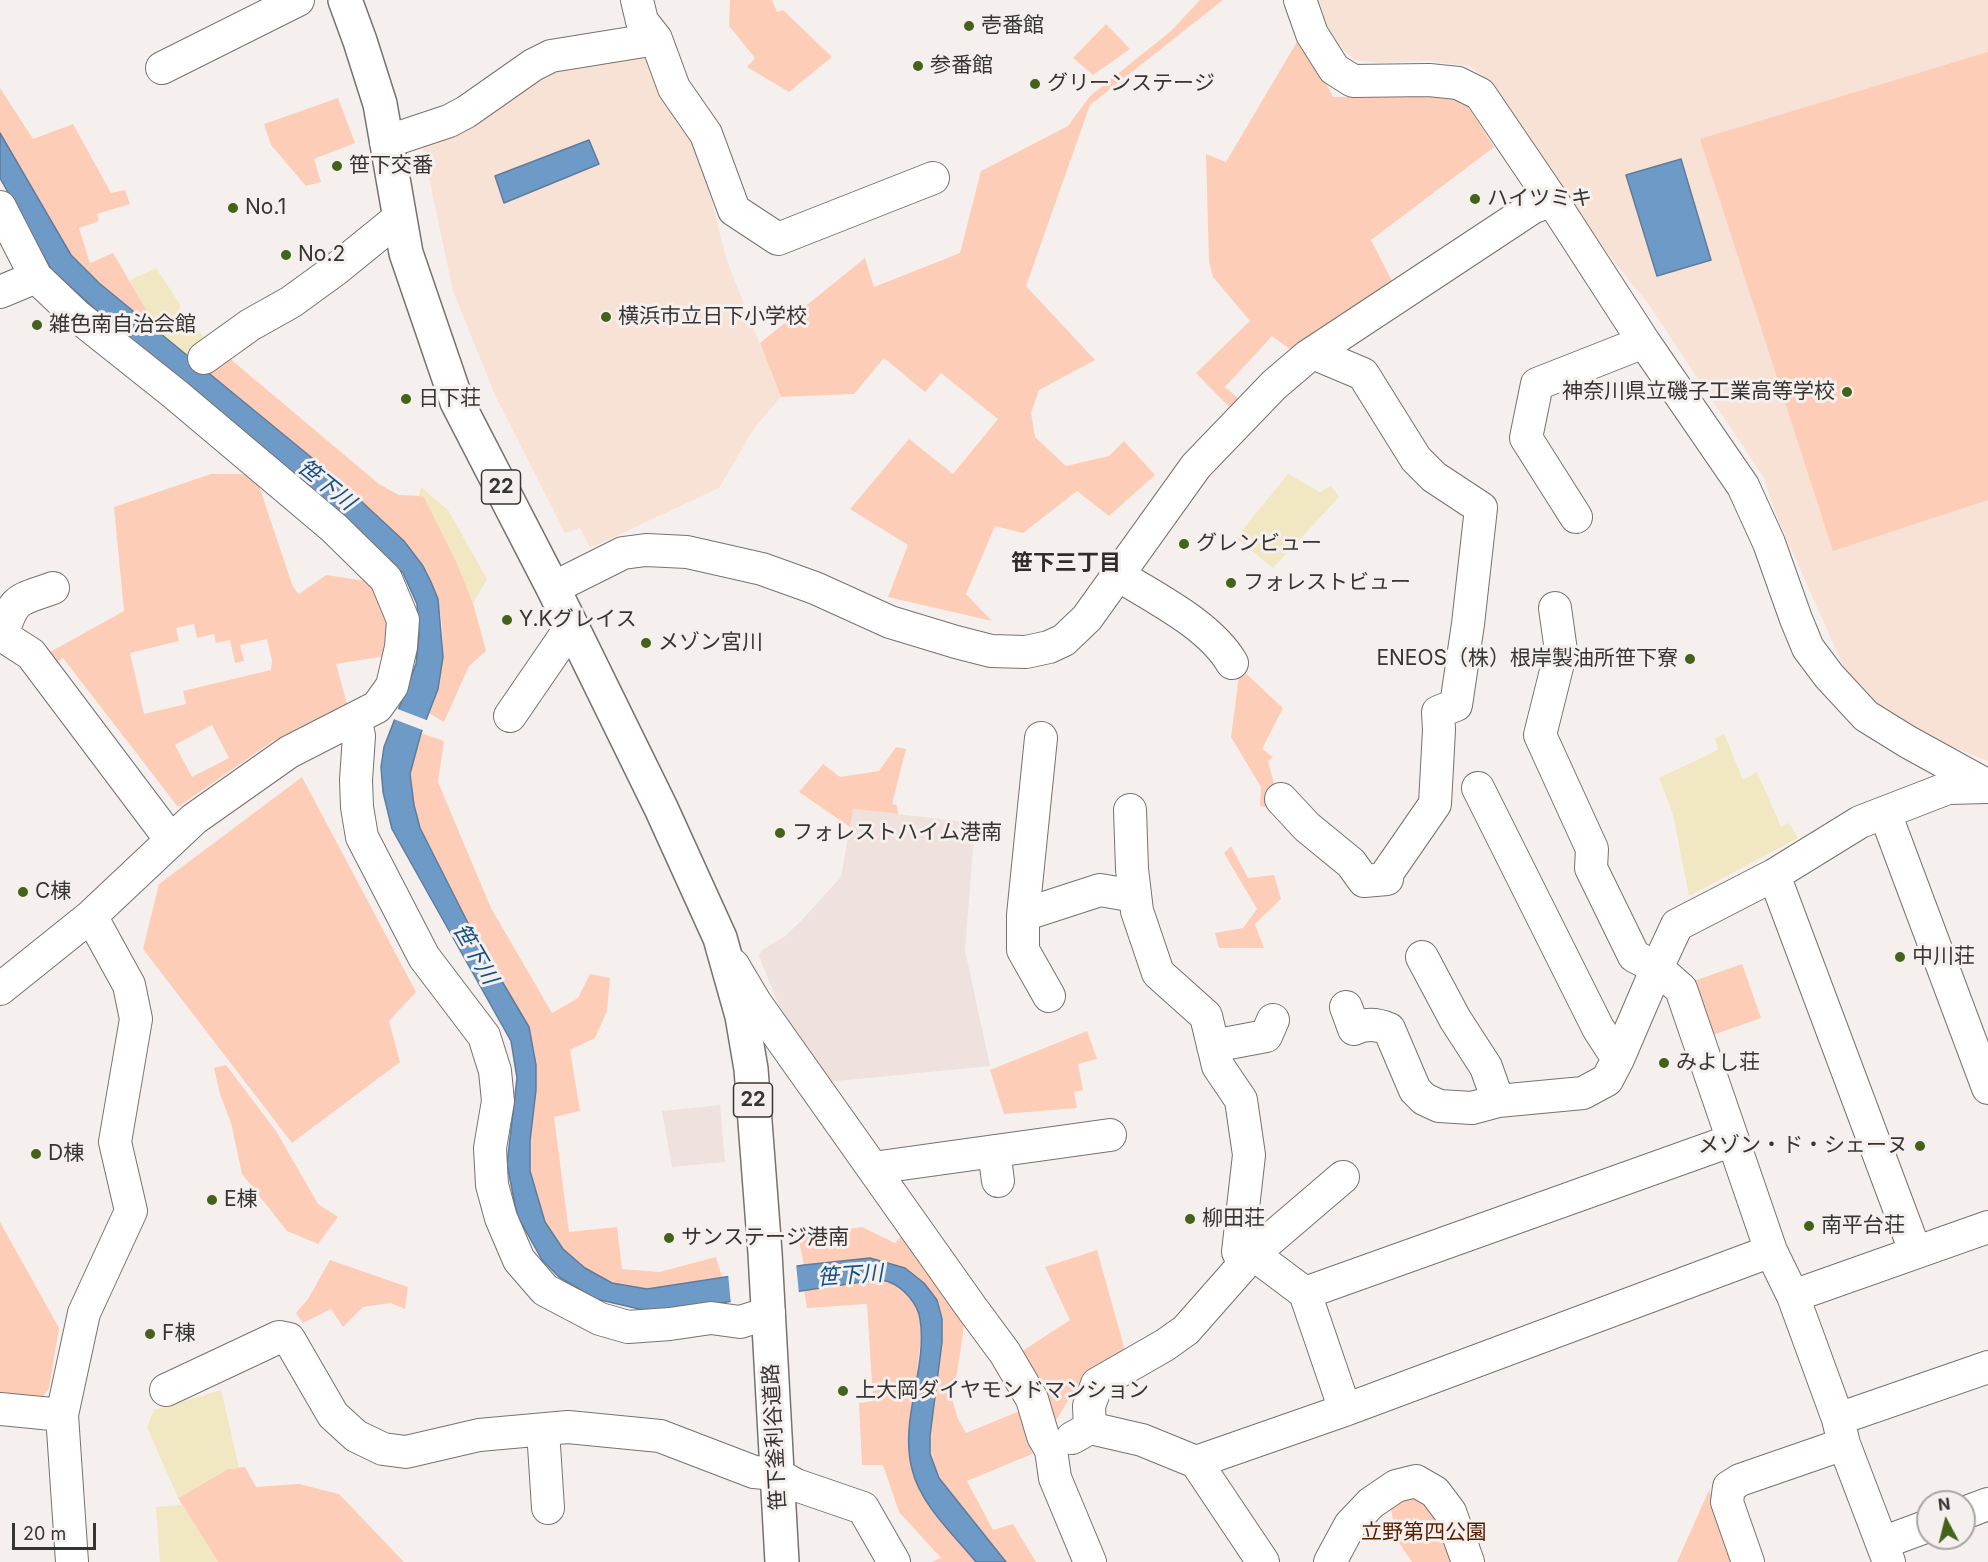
<!DOCTYPE html>
<html>
<head>
<meta charset="utf-8">
<style>
	body { margin:0 }
	#map { position:relative; width:1988px; height:1562px; overflow:hidden; background:#f5f0ed; font-family:Inter,sans-serif }
	canvas { display:block }
	.north { position:absolute; left:1916px; top:1490px; width:60px; height:60px; box-sizing:border-box; background:#f5f0ed; border:2px solid #a9a5a3; border-radius:50%; rotate:353deg; font-size:16px; font-weight:700; line-height:24px; text-align:center; color:#373534 }
	.north::after { content:''; display:block; margin:auto; width:21px; height:27px; background:#426319; clip-path:polygon(50% 0,100% 100%,50% 72%,0 100%) }
	.scale { position:absolute; left:12px; top:1523px; width:84px; height:27px; box-sizing:border-box; border:3px solid #373534; border-top:0; padding-left:8px; font-size:18px; line-height:21px; white-space:nowrap; color:#373534; -webkit-text-stroke:4px #f5f0ed; paint-order:stroke }
</style>
</head>
<body>
<div id="map">
<canvas width="1988" height="1562"></canvas>
<div class="north">N</div>
<div class="scale">20 m</div>
</div>
<script>
const context = document.querySelector('canvas').getContext('2d');
context.lineJoin = 'round';
function fillPath(path, color) { context.fillStyle = color; context.fill(path, 'evenodd'); }
function stroke(path, color, width, dash) { context.strokeStyle = color; context.lineWidth = width; context.lineCap = dash ? 'butt' : 'round'; context.setLineDash(dash || []); context.stroke(path); }
function write(font, color, halo, rows, align = 'center') {
  context.font = font + ' Inter,"Noto Sans JP",sans-serif'; context.lineWidth = 6; context.setLineDash([]); context.textBaseline = 'middle'; context.strokeStyle = halo; context.fillStyle = color; for (const [text, x, y, turn = 0] of rows) {
    context.save(); context.translate(x, y); context.rotate((+turn || 0) * Math.PI / 180); context.textAlign = isNaN(turn) ? turn : align; if (halo) context.strokeText(text, 0, 0); context.fillText(text, 0, 0); context.restore();
  }
}
const built = new Path2D(`
	M853,809L975,823L965,950L990,1066L827,1082L783,1016L759,956L762,950L784,937L800,922L841,877Z
	M720,1105L725,1162L672,1167L662,1111Z`);
const education = new Path2D(`
	M1315,0H1988V761L1926,737L1902,724L1877,703L1846,672L1777,517L1764,478L1650,306L1546,176L1488,80L1469,66L1428,61L1382,63L1354,60L1336,42Z
	M638,51L654,61L703,147L706,179L727,261L781,397L755,427L719,488L590,548L580,528L565,533L495,395L453,291L422,145L561,62Z`);
const green = new Path2D(`
	M730,0H772L777,12L783,10L832,57L789,92L747,67L755,58L729,26Z
	M1200,0H1223L1090,105L1026,286L1095,360L1039,390L1031,413L1035,437L1066,466L1109,456L1124,441L1155,475L1109,516L1077,491L1023,533L995,526L966,594L992,621L888,597L908,545L850,509L909,439L953,474L998,419L941,373L925,392L884,358L854,394L781,397L760,343L865,258L874,287L960,253L981,171L1068,126L1090,96L1171,31Z
	M1106,24L1130,49L1093,75L1073,58Z
	M1301,35L1333,97L1461,96L1494,147L1371,240L1393,283L1294,352L1272,336L1225,387L1245,404L1235,413L1196,373L1250,321L1213,277L1209,262L1206,154L1226,162Z
	M1988,52V500L1833,551L1700,139Z
	M0,88L33,139L73,124L111,193L125,190L130,204L97,214L99,221L79,228L90,263L113,253L149,314L145,320L99,283L71,255L0,133Z
	M338,98L355,143L314,159L321,182L306,186L271,145L264,124Z
	M222,352L379,484L399,495L424,496L457,563L473,603L486,651L469,666L444,722L429,713C444,673 449,625 432,584C424,565 410,551 396,536C340,475 270,425 206,372Z
	M211,474H255L293,587L299,594L326,575L366,581L380,590L398,654L336,664L347,704L273,741L178,807L63,658L49,668L43,656L124,611L114,507ZM194,624L197,638L214,634L216,643L230,640L235,663L244,661L240,645L267,639L272,661L271,670L183,691L186,704L144,714L130,653L179,641L176,628ZM212,725L229,758L192,777L175,745Z
	M1240,668L1283,708L1262,749L1273,757L1268,761L1276,791L1265,807L1260,806L1261,787L1231,737Z
	M421,733L444,741L438,782L491,908L552,1013L578,998L590,974L610,978L607,1011L595,1038L570,1050L580,1111L554,1117L569,1232L617,1227L622,1269L659,1272L716,1257L722,1277L647,1289L612,1283L585,1268L563,1249L545,1222L530,1171V1141L536,1090V1065L529,1027L470,927L420,828L414,805L410,774Z
	M896,747L906,749L892,804L897,805L898,814L853,809L850,827L799,792L823,764L840,777L879,771Z
	M302,777L416,992L389,1021L400,1062L292,1143L143,949L159,884Z
	M1231,846L1248,878L1274,875L1281,899L1255,924L1264,948H1219L1215,933L1243,928L1257,909L1224,853Z
	M1742,964L1761,1018L1713,1035L1694,981Z
	M1087,1031L1097,1059L1078,1064L1083,1090L1074,1092L1077,1108L1004,1114L990,1070Z
	M226,1065L276,1131L318,1204L338,1217L318,1244L287,1231L242,1174L231,1123L220,1094L214,1068Z
	M0,1222L59,1328L49,1388L41,1400L0,1398Z
	M862,1227L895,1243L908,1229L966,1312L957,1374L949,1389L958,1419L966,1433L1022,1410L1032,1454L967,1481L993,1530L1013,1524L1036,1562H1006L938,1478L930,1454L924,1283L905,1268L870,1258L804,1265L798,1236Z
	M1097,1250L1126,1354L1084,1375L1050,1430L1047,1389L1021,1352L1070,1320L1045,1267Z
	M330,1260L408,1287L405,1309L391,1303L363,1307L343,1327L331,1309L303,1323L296,1313L308,1299Z
	M875,1280L889,1281L903,1292L914,1304L920,1317L921,1338L909,1438L920,1493L976,1562H931L941,1558L899,1512L883,1465H862L859,1403L873,1401L867,1304L807,1308L804,1290Z
	M245,1467L256,1487L299,1484L339,1494L404,1562H218L178,1498L228,1469Z
	M1709,1490L1736,1562H1677Z
	M1408,1497L1433,1504L1459,1562H1412L1397,1540L1391,1509Z`);
const sand = new Path2D(`
	M156,268L181,306L178,310L209,342L191,359L145,320L149,314L130,280Z
	M1288,474L1320,492L1331,486L1339,497L1273,568L1236,538Z
	M421,487L448,510L487,579L473,603L457,563L424,497L419,496Z
	M1724,734L1743,780L1757,772L1781,827L1789,823L1798,838L1689,896L1673,814L1659,778L1718,750L1715,738Z
	M221,1390L239,1468L228,1469L178,1498L147,1427L154,1410Z
	M182,1505L218,1562H160L156,1507Z`);
const water = new Path2D(`
	M0,133L71,255L99,283L334,476L404,541L423,566L431,582L438,599L443,657L438,689L421,733L410,774L414,805L420,828L470,927L529,1027L536,1065V1090L530,1141V1171L545,1222L563,1249L585,1268L612,1283L647,1289L804,1265L870,1258L905,1268L924,1283L937,1300L942,1319V1342L930,1436V1454L939,1478L1006,1562H976C953,1534 920,1504 912,1469C899,1419 928,1368 920,1319C918,1304 903,1287 889,1282C885,1280 879,1281 875,1280L693,1307L648,1311L596,1299L559,1277L542,1260L517,1215L507,1164L517,1078L511,1041L392,829L383,792L381,767L384,747L416,664L419,634L417,604L403,573L192,388L119,331L51,269L0,178Z
	M589,140L599,164L504,203L495,176Z
	M1681,159L1711,260L1657,276L1626,175Z`);
const pier = new Path2D(`
	M395,708L429,721L425,731L391,718Z
	M796,1263L799,1294L731,1305L728,1273Z`);
const street = new Path2D(`
	M637,0L642,21L656,39L674,88L706,134L734,210L778,239L933,178
	M1300,0L1312,34L1334,69L1353,81L1429,80L1458,83L1480,94L1552,200
	M162,68L298,0
	M386,142L449,121L466,112L533,65L551,56L656,39
	M0,207L36,277L77,316L175,394L334,528L386,579L403,620L401,647L392,686L377,707L289,752L194,819L91,916L0,989
	M0,292L36,277
	M204,358L250,325L291,302L335,270L399,218
	M1576,517L1526,438L1537,384L1644,342
	M1118,575C1155,598 1210,625 1232,663
	M553,588L623,553L646,550L687,552L762,569L815,588L890,622L956,642L991,651L1026,652L1049,647L1064,640L1087,618L1196,466L1274,385L1308,356L1532,208L1552,200L1644,342L1743,486L1769,543L1796,619L1808,648L1829,676L1866,716L1908,742L1988,786
	M0,634L31,654L171,840
	M2,635C15,596 17,601 53,588
	M510,716L571,627
	M355,718L359,736L356,780L357,807L362,837L424,957L484,1036L495,1071L498,1101L490,1148L492,1185L501,1218L519,1260L545,1290L600,1319L628,1327L670,1324L711,1318L740,1322L769,1313
	M1041,738L1023,915V950L1049,996
	M1478,788L1598,1028L1618,1059
	M1281,799L1307,827L1351,863L1364,881L1387,879L1388,872L1435,804L1439,730L1438,712L1456,705L1468,624L1481,508L1434,477L1416,459L1363,374L1313,353
	M1130,810L1132,869L1137,911L1158,973L1206,1016L1218,1066L1241,1100L1249,1155L1238,1252L1245,1263
	M1885,813L1988,1088
	M1774,875L1915,1251
	M1023,915L1100,890L1135,896
	M1422,957L1455,1019L1486,1067L1498,1101
	M733,965L755,1002L971,1307L1005,1353L1032,1399L1043,1436L1051,1450L1055,1478L1090,1562
	M1346,1007L1354,1029C1365,1023 1377,1024 1389,1029L1415,1090L1424,1099L1439,1106L1472,1108L1498,1101L1583,1093L1607,1080L1618,1059L1657,968L1634,956L1591,868L1592,849L1540,735L1561,651L1555,608
	M1213,1046L1266,1036L1273,1020
	M994,1151L998,1181
	M873,1168L1110,1135
	M1253,1254L1305,1293L1345,1410
	M1305,1293L1733,1140
	M1793,1296L1988,1227
	M166,1390L279,1337L289,1339L333,1415L356,1436L383,1449L406,1452L479,1435L568,1427L660,1436L754,1472L776,1474L796,1485L863,1508L894,1562
	M0,1409L62,1415
	M1838,1419L1988,1367
	M1090,1428L1089,1406L1097,1384L1165,1345L1186,1330L1253,1254L1343,1177
	M543,1430L548,1508
	M1072,1438L1090,1428L1142,1440L1196,1462L1263,1562
	M1196,1462L1345,1410L1771,1251
	M1964,1513L1988,1504
	M1882,1543L1928,1526
	M72,1562L62,1415L84,1313L131,1211L115,1142L136,1019L129,985L91,916
	M1330,1562L1350,1525L1371,1503L1396,1486L1416,1481L1435,1492L1450,1512L1468,1562
	M1748,1562L1727,1502L1729,1487L1740,1480L1844,1444
	M1889,1562L1844,1444L1838,1419L1793,1296L1771,1251L1681,989L1657,968L1677,925L1774,875L1860,822L1948,788L1988,787`);
const primary = new Path2D(`
	M345,0L360,41L380,104L406,253L457,402L553,588L661,808L720,938L742,1016L751,1069L765,1253L782,1562`);
const markers = [
	[969,26,6,"#426319"],
	[918,66,6,"#426319"],
	[1035,84,6,"#426319"],
	[337,166,6,"#426319"],
	[1475,199,6,"#426319"],
	[233,208,6,"#426319"],
	[286,255,6,"#426319"],
	[606,317,6,"#426319"],
	[37,325,6,"#426319"],
	[1847,392,6,"#426319"],
	[406,399,6,"#426319"],
	[1184,544,6,"#426319"],
	[1231,583,6,"#426319"],
	[507,620,6,"#426319"],
	[646,643,6,"#426319"],
	[1690,659,6,"#426319"],
	[780,833,6,"#426319"],
	[23,892,6,"#426319"],
	[1900,957,6,"#426319"],
	[1664,1063,6,"#426319"],
	[1920,1146,6,"#426319"],
	[36,1154,6,"#426319"],
	[212,1200,6,"#426319"],
	[1190,1219,6,"#426319"],
	[1809,1226,6,"#426319"],
	[669,1238,6,"#426319"],
	[150,1334,6,"#426319"],
	[843,1391,6,"#426319"]
];
const shields = [
	[501,487,39],
	[753,1100,39]
];
const shieldNames = [
	["22",501,487],
	["22",753,1100]
];
const poiNames = [
	["壱番館",981,26],
	["参番館",930,66],
	["グリーンステージ",1047,84],
	["笹下交番",349,166],
	["ハイツミキ",1487,199],
	["No.1",245,208],
	["No.2",298,255],
	["横浜市立日下小学校",618,317],
	["雑色南自治会館",49,325],
	["神奈川県立磯子工業高等学校",1835,392,"right"],
	["日下荘",418,399],
	["グレンビュー",1196,544],
	["フォレストビュー",1243,583],
	["Y.Kグレイス",519,620],
	["メゾン宮川",658,643],
	["ENEOS（株）根岸製油所笹下寮",1678,659,"right"],
	["フォレストハイム港南",792,833],
	["C棟",35,892],
	["中川荘",1912,957],
	["みよし荘",1676,1063],
	["メゾン・ド・シェーヌ",1908,1146,"right"],
	["D棟",48,1154],
	["E棟",224,1200],
	["柳田荘",1202,1219],
	["南平台荘",1821,1226],
	["サンステージ港南",681,1238],
	["F棟",162,1334],
	["上大岡ダイヤモンドマンション",855,1391]
];
const streetNames = [
	["笹下釜利谷道路",775,1437,-93]
];
const parkNames = [
	["立野第四公園",1424,1533]
];
const waterNames = [
	["笹下川",326,485,39],
	["笹下川",475,954,60],
	["笹下川",850,1276,-4]
];
const neighbourhoodNames = [
	["笹下三丁目",1066,563]
];
fillPath(built, '#efe1dd');
fillPath(education, '#f8e2d5');
fillPath(green, '#fdcdb8');
fillPath(sand, '#f1e7c2');
fillPath(water, '#6e9ac8');
stroke(water, '#5e7c9c', 1.5);
fillPath(pier, '#f5f0ed');
stroke(street, '#777270', 34);
stroke(primary, '#777270', 36);
stroke(street, '#fff', 32);
stroke(primary, '#fff', 33);
for (const [x, y, r, color] of markers) { const dot = new Path2D(); dot.arc(x, y, r, 0, 2 * Math.PI); context.fillStyle = color; context.fill(dot); stroke(dot, '#f5f0ed', 2); }
for (const [x, y, w] of shields) { const box = new Path2D(); box.roundRect(x - w / 2, y - 17, w, 34, 4.5); context.fillStyle = '#f5f0ed'; context.fill(box); stroke(box, '#373534', 1.5); }
write('bold 20px', '#373534', null, shieldNames);
write('21px', '#373534', '#f5f0ed', poiNames, 'left');
write('21px', '#373534', '#f5f0ed', streetNames);
write('21px', '#551e00', '#f5f0ed', parkNames);
write('italic 22px', '#0d508a', '#f5f0ed', waterNames);
write('bold 22px', '#302c2b', '#f5f0ed', neighbourhoodNames);
</script>
</body>
</html>
